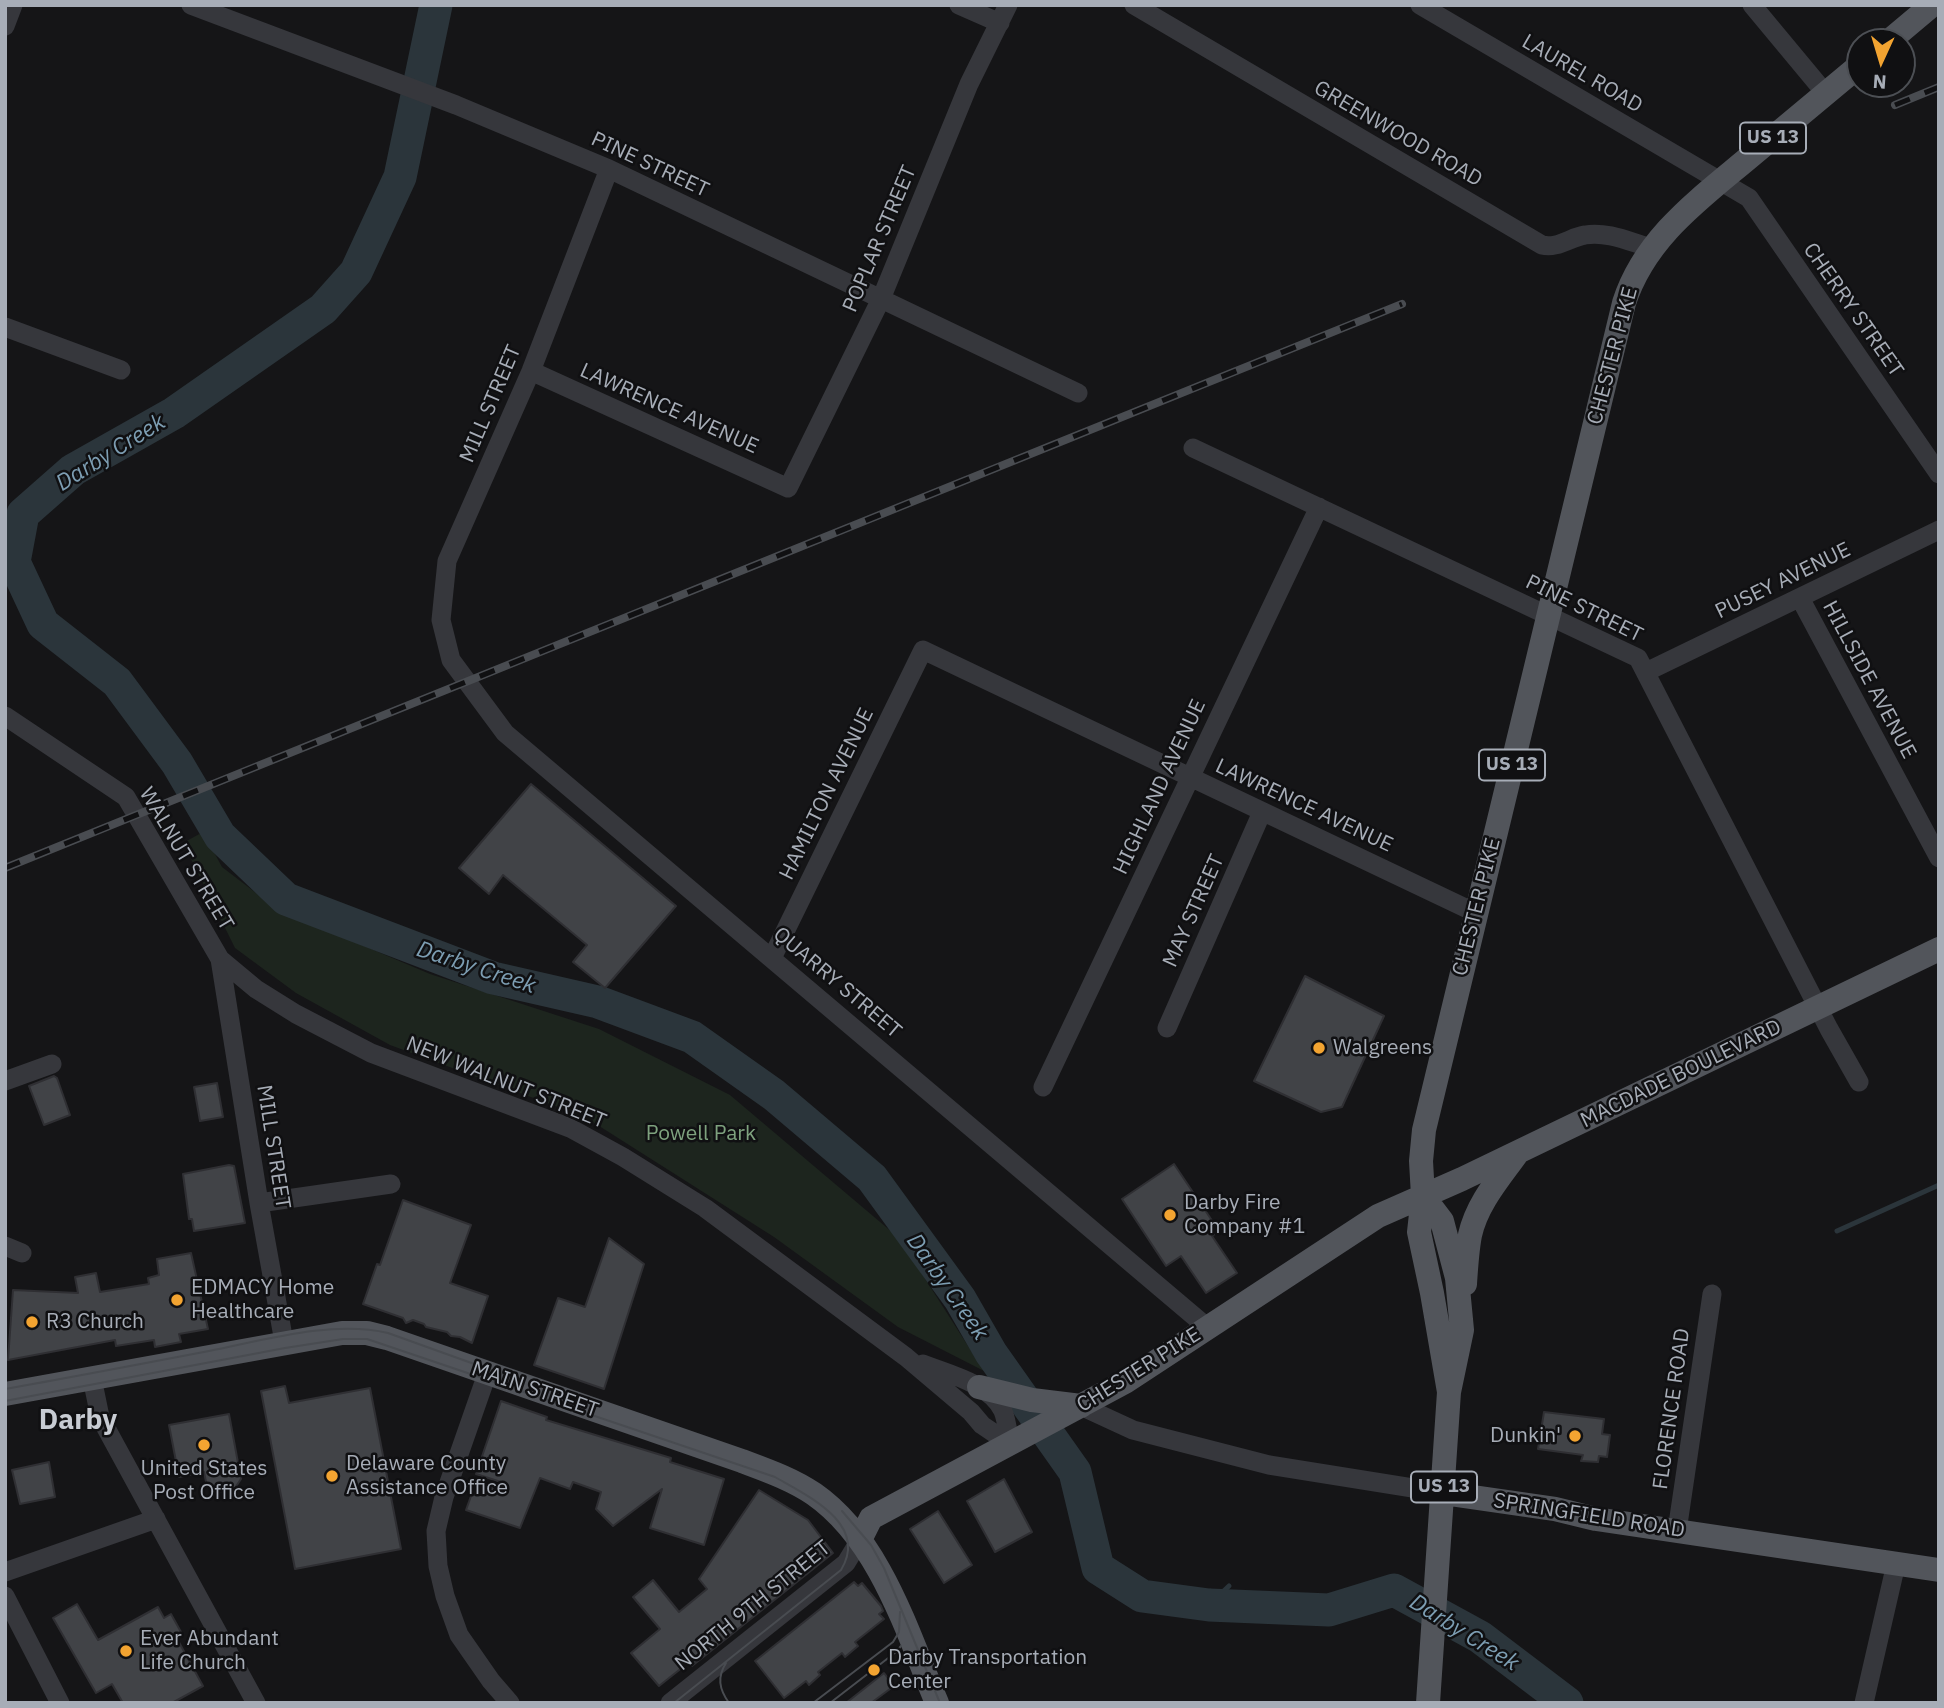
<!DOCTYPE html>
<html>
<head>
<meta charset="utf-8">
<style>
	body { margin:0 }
	#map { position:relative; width:1944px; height:1708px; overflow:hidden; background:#151517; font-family:"IBM Plex Sans",sans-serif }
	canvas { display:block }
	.frame { position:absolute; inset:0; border:7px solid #a7adb7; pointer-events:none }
	.north { position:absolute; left:1846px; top:28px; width:70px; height:70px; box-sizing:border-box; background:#101012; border:2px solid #4c4f54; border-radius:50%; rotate:184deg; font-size:19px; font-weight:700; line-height:28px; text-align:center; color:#a7adb7 }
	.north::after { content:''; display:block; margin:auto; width:24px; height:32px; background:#f3a431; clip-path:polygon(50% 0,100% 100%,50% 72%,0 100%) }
</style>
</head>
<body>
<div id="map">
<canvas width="1944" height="1708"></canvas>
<div class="frame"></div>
<div class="north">N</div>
</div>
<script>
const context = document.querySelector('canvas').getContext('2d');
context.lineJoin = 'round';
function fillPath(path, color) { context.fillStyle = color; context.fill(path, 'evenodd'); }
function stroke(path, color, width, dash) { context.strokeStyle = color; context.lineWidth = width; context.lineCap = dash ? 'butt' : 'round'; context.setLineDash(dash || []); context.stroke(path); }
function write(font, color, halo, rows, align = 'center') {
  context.font = font + ' "IBM Plex Sans",sans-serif'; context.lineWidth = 5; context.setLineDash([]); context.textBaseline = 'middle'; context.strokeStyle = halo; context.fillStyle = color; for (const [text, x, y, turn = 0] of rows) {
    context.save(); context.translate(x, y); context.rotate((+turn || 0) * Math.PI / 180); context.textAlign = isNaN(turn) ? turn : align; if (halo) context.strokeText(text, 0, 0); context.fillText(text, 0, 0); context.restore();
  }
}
const green = new Path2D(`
	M203,832L222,867L277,909L430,974L599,1029L730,1095L899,1238L984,1371L898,1327L774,1237L585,1117L390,1045L296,993L235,948L183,843Z`);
const stream = new Path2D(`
	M1837,1231L1939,1185
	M1209,1605L1229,1586`);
const river = new Path2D(`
	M436,5L400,177L356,272L323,309L174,413L73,470L23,514L14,562L43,624L117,682L177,763L220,836L286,899L493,978L598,1002L692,1037L774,1095L872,1178L960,1299L991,1353L1075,1472L1098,1568L1142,1596L1209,1605L1329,1610L1394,1590L1480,1637L1567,1703`);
const building = new Path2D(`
	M531,784L676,906L605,988L573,962L587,945L503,875L489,894L459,868Z
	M1305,976L1384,1016L1342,1107L1321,1112L1254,1081Z
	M54,1076L57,1078L70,1115L44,1125L29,1086Z
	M217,1083L223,1117L200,1121L194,1087Z
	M1174,1164L1219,1231L1212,1236L1237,1273L1206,1293L1181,1256L1166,1266L1122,1199Z
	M229,1165L234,1166L245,1223L194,1231L192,1219H189L183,1174Z
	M403,1200L471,1225L450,1283L488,1296L472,1343L460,1337L451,1336L447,1332L426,1327L424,1324L413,1320L406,1323L403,1318L363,1304L377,1264L380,1265Z
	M609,1238L644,1264L604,1389L534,1365L558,1298L585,1307Z
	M191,1253L208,1329L179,1334L181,1342L155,1347L154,1340L116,1346L115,1340L8,1360L13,1290L78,1293L75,1277L96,1273L100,1292L149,1284L148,1278L159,1275L157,1259Z
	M285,1386L289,1403L370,1388L401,1549L295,1569L261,1391Z
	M501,1401L547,1417L546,1420L671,1458L670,1462L724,1479L704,1545L650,1528L662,1489L613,1526L596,1509L601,1492L573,1482L570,1489L540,1478L520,1528L466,1510L471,1496L504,1483L476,1474Z
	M1544,1412L1604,1419L1602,1434L1610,1435L1607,1457L1599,1456L1598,1462L1581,1461L1583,1455L1538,1449Z
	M229,1414L241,1479L229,1497L212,1486L207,1487L204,1472L179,1477L169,1425Z
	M49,1462L55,1497L20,1504L12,1470Z
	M1004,1479L1032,1532L995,1552L967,1501Z
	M759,1490L808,1520L833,1553L692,1666L688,1663L659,1686L631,1653L660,1629L633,1597L653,1580L679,1612L707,1589L699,1579Z
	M938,1511L972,1565L944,1583L910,1529Z
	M854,1582L858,1586L862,1583L881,1606L883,1611L879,1614L884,1619L855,1642L858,1646L845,1657L842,1653L818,1672L820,1675L809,1685L806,1681L784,1698L755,1661Z
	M77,1604L98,1640L158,1607L164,1618L171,1614L181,1632L175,1635L203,1686L172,1703H123L112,1684L96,1693L53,1618Z
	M884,1673L894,1686L871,1703H846Z`);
const minor = new Path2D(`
	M191,5L456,105L609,169L1078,393
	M959,5L1000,23
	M1134,5L1542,245C1557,249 1571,237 1585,235C1607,231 1630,242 1651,248
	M1420,5L1749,198L1939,474
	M1752,5L1826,94
	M5,26L13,5
	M609,169L531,371L447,561L441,620L451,660L505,733L1208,1328
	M5,327L121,370
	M531,371L788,488L881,299L969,84L1008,5
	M1193,448L1638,658L1829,1029L1859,1082
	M1800,598L1939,858
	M1646,672L1939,530
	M5,716L126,797L220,959L256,989L296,1014L371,1053L570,1128L623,1157L705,1208L906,1357L971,1412L982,1425L1010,1444
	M772,958L923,650L1476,913
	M220,959L259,1203L284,1342
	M1167,1028L1262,812
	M5,1081L52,1064
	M1043,1087L1319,507
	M259,1203L391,1184
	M5,1246L22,1253
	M923,1364C948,1374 991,1384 1003,1411C1007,1421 1008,1434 1010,1444
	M487,1374L444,1497L436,1531L438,1566L445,1596L459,1635L491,1681L510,1703
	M92,1378L100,1417L256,1703
	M1081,1406L1133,1430L1269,1465L1444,1493
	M1677,1531L1712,1294
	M5,1572L156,1519
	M5,1596L60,1703
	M670,1703L846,1563L860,1540
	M1864,1703L1896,1564`);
const major = new Path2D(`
	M1888,42L1932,5
	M1423,1196L1442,1221L1457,1278L1462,1330L1449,1392L1428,1703
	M1465,1284C1466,1268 1467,1251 1470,1235C1477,1204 1498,1180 1516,1155
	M979,1387L1032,1400L1081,1406
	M1449,1392L1432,1293L1419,1232L1423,1196L1421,1161L1424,1130L1624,303C1645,237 1701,198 1752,155C1788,125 1824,95 1860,65
	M5,1394L342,1333H367L387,1338L742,1461C766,1470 792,1479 814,1494C880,1540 907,1632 937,1703
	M1444,1493L1555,1509L1596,1519L1939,1570
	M860,1540L871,1518L1125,1382L1378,1216L1462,1179L1939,949`);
const tram = new Path2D(`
	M5,1389C73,1377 141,1364 209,1351C265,1340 332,1320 388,1333L516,1379
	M5,1401L285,1348L343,1339H367L775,1477C808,1496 869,1524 841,1570L674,1703
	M842,1511L871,1545L884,1568L940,1703
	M726,1663C717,1677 719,1689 729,1703
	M813,1703L893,1642L899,1632L900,1612
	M830,1703L896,1652L901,1646`);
const rail = new Path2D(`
	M1895,105L1939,87
	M5,868L1402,304`);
const markers = [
	[1319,1048,7,"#f3a431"],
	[1170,1215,7,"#f3a431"],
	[177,1300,7,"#f3a431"],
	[32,1322,7,"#f3a431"],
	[1575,1436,7,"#f3a431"],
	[204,1445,7,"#f3a431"],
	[332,1476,7,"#f3a431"],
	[126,1651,7,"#f3a431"],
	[874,1670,7,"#f3a431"]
];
const shields = [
	[1773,138,66],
	[1512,765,66],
	[1444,1487,66]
];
const shieldNames = [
	["US 13",1773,138],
	["US 13",1512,765],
	["US 13",1444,1487]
];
const streetNames = [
	["LAUREL ROAD",1582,74,30],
	["GREENWOOD ROAD",1398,134,30],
	["PINE STREET",650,165,25],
	["POPLAR STREET",880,239,-67],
	["CHERRY STREET",1853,310,55],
	["CHESTER PIKE",1613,356,-75],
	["MILL STREET",491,404,-67],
	["LAWRENCE AVENUE",669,409,24],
	["PUSEY AVENUE",1783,581,-26],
	["PINE STREET",1584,609,26],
	["HILLSIDE AVENUE",1869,680,62],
	["HIGHLAND AVENUE",1160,787,-65],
	["HAMILTON AVENUE",827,794,-64],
	["LAWRENCE AVENUE",1304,806,25],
	["WALNUT STREET",186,859,59],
	["CHESTER PIKE",1477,907,-76],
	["MAY STREET",1194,911,-66],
	["QUARRY STREET",837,983,40],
	["MACDADE BOULEVARD",1681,1074,-26],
	["NEW WALNUT STREET",506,1083,22],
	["MILL STREET",273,1147,81],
	["CHESTER PIKE",1139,1370,-32],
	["MAIN STREET",535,1390,19],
	["FLORENCE ROAD",1672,1409,-82],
	["SPRINGFIELD ROAD",1589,1516,9],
	["NORTH 9TH STREET",753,1606,-39]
];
const poiNames = [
	["Walgreens",1333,1048],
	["Darby Fire",1184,1203],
	["Company #1",1184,1227],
	["EDMACY Home",191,1288],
	["Healthcare",191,1312],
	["R3 Church",46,1322],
	["Dunkin'",1561,1436,"right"],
	["Delaware County",346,1464],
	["Assistance Office",346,1488],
	["United States",204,1469,"center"],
	["Post Office",204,1493,"center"],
	["Ever Abundant",140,1639],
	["Life Church",140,1663],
	["Darby Transportation",888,1658],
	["Center",888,1682]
];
const parkNames = [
	["Powell Park",701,1134]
];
const waterNames = [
	["Darby Creek",111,453,-32],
	["Darby Creek",476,968,18],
	["Darby Creek",947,1287,55],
	["Darby Creek",1464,1633,32]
];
const districtNames = [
	["Darby",78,1421]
];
fillPath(green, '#1d251e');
stroke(stream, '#2b353b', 5);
stroke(river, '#2b353b', 33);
fillPath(building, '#414347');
stroke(building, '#2f2f33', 2);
stroke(minor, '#36373c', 19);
stroke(major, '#52555b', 24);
stroke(tram, '#494c51', 2);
stroke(rail, '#494c51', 8);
stroke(rail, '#101012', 5, [16]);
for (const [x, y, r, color] of markers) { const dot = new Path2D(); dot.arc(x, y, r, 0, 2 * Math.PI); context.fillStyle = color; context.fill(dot); stroke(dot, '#101012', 2.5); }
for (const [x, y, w] of shields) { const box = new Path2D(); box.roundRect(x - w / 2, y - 15.5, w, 31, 5); context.fillStyle = '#101012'; context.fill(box); stroke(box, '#a7adb7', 2); }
write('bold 19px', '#a7adb7', null, shieldNames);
write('21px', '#a7adb7', '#101012', streetNames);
write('21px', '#a7adb7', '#101012', poiNames, 'left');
write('21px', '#7ea27e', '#101012', parkNames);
write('italic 23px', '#7d9eb3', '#101012', waterNames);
write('bold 28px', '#c8ccd3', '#101012', districtNames);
</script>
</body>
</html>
